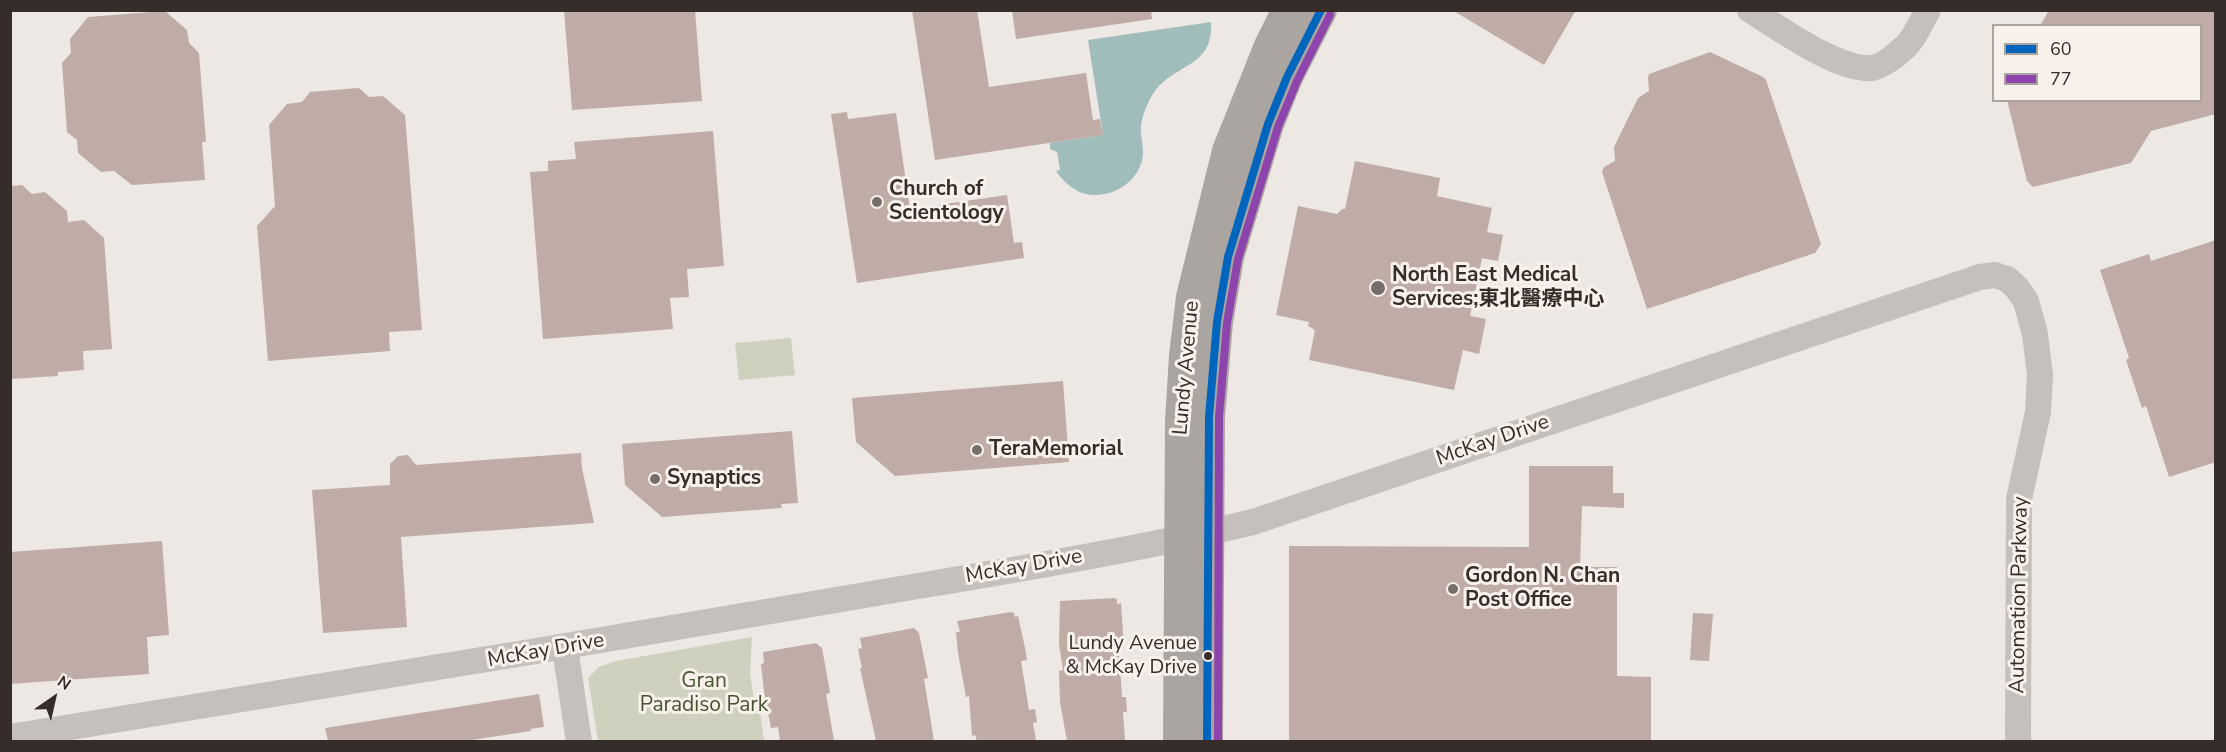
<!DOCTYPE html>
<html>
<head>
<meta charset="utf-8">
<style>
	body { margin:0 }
	#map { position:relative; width:2226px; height:752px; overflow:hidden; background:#ede8e3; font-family:"Nunito Sans",sans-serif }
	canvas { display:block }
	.frame { position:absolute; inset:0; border:12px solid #362d2a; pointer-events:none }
	.legend { position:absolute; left:1992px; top:24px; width:210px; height:78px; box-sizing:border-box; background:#f8f1eb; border:2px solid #aaa39e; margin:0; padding:8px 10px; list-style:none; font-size:18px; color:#362d2a }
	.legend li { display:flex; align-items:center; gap:12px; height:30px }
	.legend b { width:30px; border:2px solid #aaa39e }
	.north { position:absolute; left:24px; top:668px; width:60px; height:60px; -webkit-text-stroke:4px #f8f1eb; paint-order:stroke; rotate:34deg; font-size:16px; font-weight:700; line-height:24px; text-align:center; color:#362d2a }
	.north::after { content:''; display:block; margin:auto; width:21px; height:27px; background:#362d2a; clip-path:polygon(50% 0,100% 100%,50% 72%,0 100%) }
</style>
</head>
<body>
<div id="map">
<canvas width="2226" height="752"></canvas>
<div class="frame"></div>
<ul class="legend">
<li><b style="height:8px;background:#0065bd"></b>60</li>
<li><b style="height:8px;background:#8e44ad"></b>77</li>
</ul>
<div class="north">N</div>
</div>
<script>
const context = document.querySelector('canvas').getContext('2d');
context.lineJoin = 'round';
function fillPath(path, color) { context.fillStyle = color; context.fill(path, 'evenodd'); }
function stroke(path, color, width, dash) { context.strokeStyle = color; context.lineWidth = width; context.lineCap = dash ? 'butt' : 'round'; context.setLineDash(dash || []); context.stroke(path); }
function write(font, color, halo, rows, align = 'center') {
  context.font = font + ' "Nunito Sans","Noto Sans SC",sans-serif'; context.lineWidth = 6; context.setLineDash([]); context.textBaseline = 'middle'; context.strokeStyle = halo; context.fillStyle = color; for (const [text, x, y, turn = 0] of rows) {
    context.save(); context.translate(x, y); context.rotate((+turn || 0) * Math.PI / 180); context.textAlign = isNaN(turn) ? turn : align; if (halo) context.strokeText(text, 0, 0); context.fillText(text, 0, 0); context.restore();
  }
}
const green = new Path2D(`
	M791,338L795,375L739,380L735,343Z
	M752,637L750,673L754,700L759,705L764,741H598L588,678L599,667L616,661Z`);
const water = new Path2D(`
	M1211,22C1214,67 1176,63 1155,91C1148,101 1143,113 1141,125C1140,134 1143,143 1143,153C1142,176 1121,194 1097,195C1079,196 1066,185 1056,171L1060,170L1057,152L1050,149V143L1103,135L1088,40Z`);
const building = new Path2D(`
	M564,10H695L702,101L572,110Z
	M912,10H977L989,87L1086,73L1093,120L1100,119L1103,135L935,160Z
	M1012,10H1151L1152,19L1016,39Z
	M1452,10H1576L1544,65Z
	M2049,10H2216V114L2151,131L2131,163L2033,187L2027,181L2007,100H2200V26H2040Z
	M165,11L187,30L189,43L199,53L206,142H202L205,180L132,185L114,171L101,172L78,153L77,140L67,132L62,63L71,53L70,39L88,17Z
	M1710,52L1763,77L1766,80L1821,244L1815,253L1647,309L1602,172L1604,167L1615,161L1614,147L1638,98L1649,91L1648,78L1649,74Z
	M359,88L369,97L383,96L405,115L422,330L389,332L390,351L268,361L257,226L275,206L269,125L287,104L302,102L310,92Z
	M847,112L848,119L896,113L910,209L1007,195L1014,243L1022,242L1024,258L857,283L831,114Z
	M713,131L724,266L687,269L689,297L670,298L673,329L543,339L530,172L548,171V161L576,159L574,142Z
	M1355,161L1440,178L1437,196L1492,208L1487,232L1503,235L1498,261L1482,258L1470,316L1486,319L1479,354L1463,350L1454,390L1309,360L1315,330L1308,326L1309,322L1276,315L1298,206L1337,214L1342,209H1345Z
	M22,185L32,194L45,192L67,211L68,222L84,220L104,238L112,349L83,351L84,370L58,372V376L10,379V186Z
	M2216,240V462L2169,477L2146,406L2142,408L2126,360L2129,358L2100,270L2149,254L2151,261Z
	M1063,381L1069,462L895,476L856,442L852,398Z
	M792,431L798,503L781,504L782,508L662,517L625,485L622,444Z
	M581,453L582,468L594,523L401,537L407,627L323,633L312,490L390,485V464L398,456L408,455L416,465Z
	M1529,466H1613V493H1624V508L1582,506L1580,567H1617V676L1651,677V741H1289V546L1529,547Z
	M162,541L169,635L147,637L149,674L10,684V552Z
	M1114,598L1117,599V604L1121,603L1124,648L1119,649L1122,697H1126L1127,712H1123L1125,741H1067L1060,702L1059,671L1063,670L1059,644L1060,601Z
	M1011,612L1014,613L1015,617L1018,616L1025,648L1027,660L1021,661L1029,710L1035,709L1037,722L1033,723L1036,741H977L975,735L972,736L969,696L966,697L958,653L956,632H960L957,621Z
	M1693,613L1713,614L1709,661L1690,660Z
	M914,628L919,633L928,678L924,679L934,741H876L860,668H862L858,649L862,648L860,638Z
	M816,643L822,648L828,681L830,693L826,694L834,741H780L778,727L771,728L764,692L761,664L764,663L763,652Z
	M539,694L544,727L530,729L531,731L465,741H328L325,728Z`);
const minor = new Path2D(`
	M1750,10C1778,27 1838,71 1871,68C1882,67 1898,54 1906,46C1915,37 1921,22 1928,10
	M565,648L579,742
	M10,737C286,692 561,648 836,600C975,576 1115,555 1253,522L1980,277L1995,275L2007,279L2017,288L2026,301L2035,334L2040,375L2038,412L2019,499L2018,742`);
const major = new Path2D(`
	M1179,742L1181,422L1185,356L1192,297L1228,151L1270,46L1288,10
	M1207,742L1209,417L1217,322L1228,257L1268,124L1287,77L1321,10`);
const bus1 = new Path2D(`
	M1207,742L1209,417L1217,322L1228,257L1268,124L1287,77L1321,10`);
const bus2 = new Path2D(`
	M1218,742L1219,417L1227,323L1238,259L1278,127L1297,81L1330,15`);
const markers = [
	[877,202,6,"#766e6b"],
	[1378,288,8,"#766e6b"],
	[977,450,6,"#766e6b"],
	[655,479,6,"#766e6b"],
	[1453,589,6,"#766e6b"],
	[1208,656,5,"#362d2a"]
];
const busNames = [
	["Lundy Avenue",1197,644],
	["& McKay Drive",1197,668]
];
const poiNames = [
	["Church of",889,190],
	["Scientology",889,214],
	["North East Medical",1392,276],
	["Services;東北醫療中心",1392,300],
	["TeraMemorial",989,450],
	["Synaptics",667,479],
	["Gordon N. Chan",1465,577],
	["Post Office",1465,601]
];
const streetNames = [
	["Lundy Avenue",1187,368,-85],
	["McKay Drive",1493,441,-19],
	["McKay Drive",1024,567,-10],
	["Automation Parkway",2020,595,-89],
	["McKay Drive",546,651,-10]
];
const parkNames = [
	["Gran",704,682],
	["Paradiso Park",704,706]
];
fillPath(green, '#cfd1be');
fillPath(water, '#a1bdbb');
fillPath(building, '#bfaca6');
stroke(minor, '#c6c0bc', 26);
stroke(major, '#aba5a1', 32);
stroke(bus1, '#0065bd', 8);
stroke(bus2, '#8e44ad', 8);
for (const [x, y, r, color] of markers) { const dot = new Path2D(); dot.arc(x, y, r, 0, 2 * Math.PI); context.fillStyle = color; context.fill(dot); stroke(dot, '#f8f1eb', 2); }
write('20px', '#362d2a', '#f8f1eb', busNames, 'right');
write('bold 21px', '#362d2a', '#f8f1eb', poiNames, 'left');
write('21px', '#362d2a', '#f8f1eb', streetNames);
write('21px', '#485330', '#f8f1eb', parkNames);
</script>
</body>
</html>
